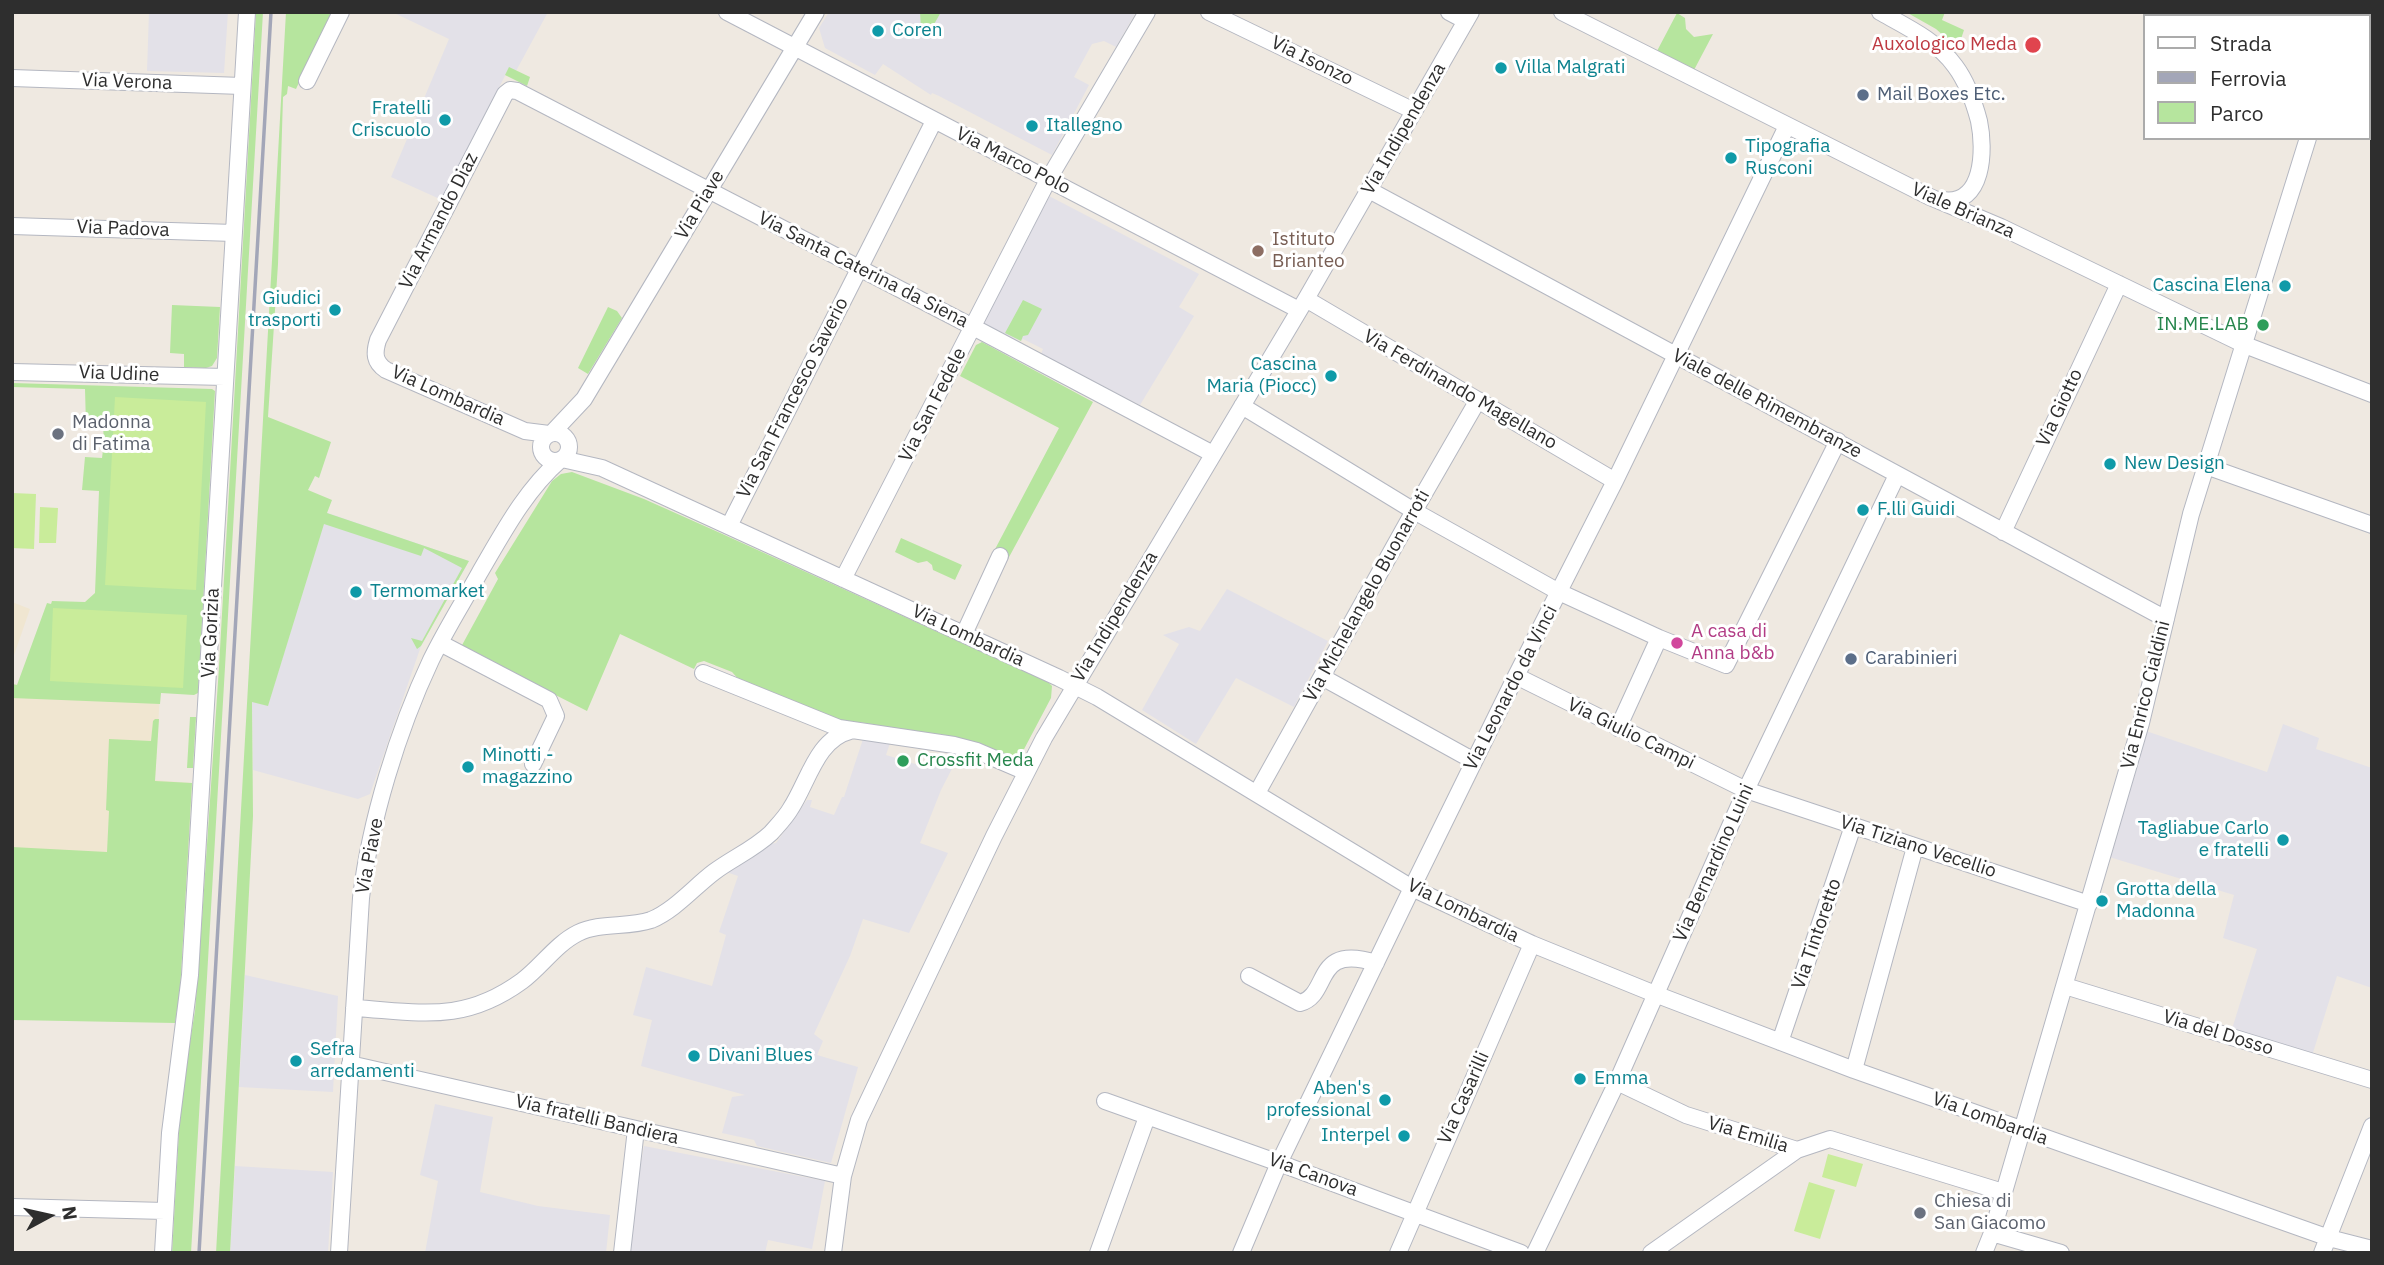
<!DOCTYPE html>
<html>
<head>
<meta charset="utf-8">
<style>
	body { margin:0 }
	#map { position:relative; width:2384px; height:1265px; overflow:hidden; background:#efe9e1; font-family:"IBM Plex Sans",sans-serif }
	canvas { display:block }
	.frame { position:absolute; inset:0; border:14px solid #2e2e2e; pointer-events:none }
	.legend { position:absolute; left:2143px; top:14px; width:228px; height:126px; box-sizing:border-box; background:#fff; border:2px solid #ababab; margin:0; padding:9px 12px; list-style:none; font-size:21px; color:#2e2e2e }
	.legend li { display:flex; align-items:center; gap:14px; height:35px }
	.legend b { width:35px; border:2px solid #ababab }
	.north { position:absolute; left:14px; top:1181px; width:70px; height:70px; -webkit-text-stroke:5px #fff; paint-order:stroke; rotate:82deg; font-size:19px; font-weight:700; line-height:28px; text-align:center; color:#2e2e2e }
	.north::after { content:''; display:block; margin:auto; width:24px; height:32px; background:#2e2e2e; clip-path:polygon(50% 0,100% 100%,50% 72%,0 100%) }
</style>
</head>
<body>
<div id="map">
<canvas width="2384" height="1265"></canvas>
<div class="frame"></div>
<ul class="legend">
<li><b style="height:9px;background:#fff"></b>Strada</li>
<li><b style="height:9px;background:#a3a6b8"></b>Ferrovia</li>
<li><b style="height:19px;background:#b6e59e"></b>Parco</li>
</ul>
<div class="north">N</div>
</div>
<script>
const context = document.querySelector('canvas').getContext('2d');
context.lineJoin = 'round';
function fillPath(path, color) { context.fillStyle = color; context.fill(path, 'evenodd'); }
function stroke(path, color, width, dash) { context.strokeStyle = color; context.lineWidth = width; context.lineCap = dash ? 'butt' : 'round'; context.setLineDash(dash || []); context.stroke(path); }
function write(font, color, halo, rows, align = 'center') {
  context.font = font + ' "IBM Plex Sans",sans-serif'; context.lineWidth = 6; context.setLineDash([]); context.textBaseline = 'middle'; context.strokeStyle = halo; context.fillStyle = color; for (const [text, x, y, turn = 0] of rows) {
    context.save(); context.translate(x, y); context.rotate((+turn || 0) * Math.PI / 180); context.textAlign = isNaN(turn) ? turn : align; if (halo) context.strokeText(text, 0, 0); context.fillText(text, 0, 0); context.restore();
  }
}
const industrial = new Path2D(`
	M149,12H228L224,73L147,71Z
	M392,12H548L516,71L509,68L442,200L391,177L449,39Z
	M829,12H1136L1116,47L1104,41L1092,44L1074,77L1089,85L1052,155L939,96L932,93L931,95L883,64L875,75L825,48L819,28Z
	M1049,196L1199,274L1179,307L1194,316L1140,405L1041,354L1043,349L1023,339L1021,341L982,324Z
	M325,512L469,561L421,646L370,794L358,799L253,770L252,701L268,705L319,539Z
	M1227,589L1328,641L1294,707L1236,678L1196,744L1142,710L1179,644L1163,635L1189,627L1200,631Z
	M2283,724L2319,738L2316,749L2372,768V988L2337,976L2311,1059L2231,1032L2257,949L2223,938L2234,895L2106,856L2143,730L2267,772Z
	M863,739L890,743L886,755L928,768L932,757L956,761L941,790L920,843L948,853L909,933L863,919L850,956L814,1034L823,1041L817,1055L858,1067L831,1163L757,1146L754,1140L722,1133L732,1097L745,1095L641,1066L652,1020L633,1015L646,967L712,986L726,935L719,932L738,876L726,872L769,844L776,843L807,800H812L810,807L834,815L842,797H844Z
	M245,975L338,996L333,1092L239,1087Z
	M435,1104L493,1117L480,1192L538,1206L610,1215L606,1253H425L438,1181L420,1175Z
	M644,1146L825,1181L812,1249L768,1240L765,1253H629L632,1212Z
	M235,1166L333,1172L328,1253H230Z`);
const education = new Path2D(`
	M12,602L30,609L12,661Z
	M12,684L160,693L155,780L192,783L180,992L12,869Z`);
const green = new Path2D(`
	M256,12H263L191,1253H172L181,1096L195,1011L202,919L219,667Z
	M286,12H332L296,89L288,86L287,94L283,97L278,264L268,417L331,442L319,478L315,476L308,490L332,500L327,513L469,561L421,646L417,649L411,638L422,641L462,568L424,548L421,556L324,524L268,706L252,702L253,816L230,1253H216Z
	M920,12H941L929,33L921,28Z
	M1906,12H1945L1942,20L1964,30L1961,39L1946,38L1936,29Z
	M1677,13L1685,18L1686,29L1694,37L1713,34L1694,70L1657,51Z
	M509,67L530,77L527,86L505,75Z
	M1023,300L1042,309L1028,335L1023,336L1021,341L1005,333Z
	M172,305L220,307L217,358L212,366L206,368L184,367V354L170,353Z
	M608,307L617,311L622,318L588,374L578,368Z
	M982,342L1093,402L1008,559L993,553L1059,428L960,376L976,345Z
	M12,383L212,389L215,391L198,693L194,695L161,693L160,704L12,698V684L17,685L47,603L51,604L52,601L85,602L95,593L99,491L82,490L85,457L102,458L104,442L103,426L86,425L85,389L12,387Z
	M572,472L644,499L718,532L1048,682L1052,686L1051,698L1022,753L1011,758L865,723L829,719L741,682L732,672L704,661L697,663L694,669L620,634L587,711L465,649L461,647L498,579L495,573L552,481L561,474Z
	M901,538L962,565L955,580L933,570L932,565L927,561L918,563L895,552Z
	M190,717H196L193,768H187Z
	M155,719H159L155,781L192,783L180,992L175,1023L12,1020V847L107,852L109,811L106,810L109,739L151,741L153,721Z`);
const pitch = new Path2D(`
	M115,397L206,402L196,590L105,585Z
	M12,493L36,494L34,549L12,548Z
	M40,507L58,508L56,543H39Z
	M53,608L187,615L183,688L50,681Z
	M1828,1154L1863,1164L1856,1187L1822,1177Z
	M1809,1182L1835,1190L1820,1239L1794,1231Z`);
const minor = new Path2D(`
	M727,12L1299,310
	M1209,12L1414,111
	M1449,12L1466,21
	M1562,12L1930,197L2001,227L2245,345L2372,394
	M1880,12C1907,27 1937,41 1955,66C1967,82 1974,102 1979,121C1985,149 1984,207 1942,200
	M2347,16L2348,12
	M12,78L242,86
	M307,81L341,12
	M1369,190L2166,619
	M12,226L234,233
	M1306,299L1615,481
	M12,372L225,377
	M1242,406L1414,511L1559,592L1659,638L1726,665L1838,441
	M552,433L584,399L816,12
	M541 447a14 14 0 1 1 28 0a14 14 0 1 1-28 0Z
	M549,434L525,431L386,370C374,362 374,353 378,340L505,94L510,90L517,91L973,327L1213,454
	M562,459L602,468L1059,678L1097,697L1412,888L1532,944L1655,994L1854,1070L2329,1238L2372,1249
	M2206,466L2372,525
	M729,526L934,121
	M2003,532L2119,284
	M843,579L1048,180L1147,12
	M964,634L1000,556
	M440,643L549,700L556,716L533,764
	M703,673L839,728L954,745L977,751L1026,772
	M1516,676L1746,790L2089,904
	M1322,677L1474,761
	M1618,728L1659,638
	M1257,793L1414,511L1478,400
	M1249,976L1300,1003C1331,995 1312,943 1376,963
	M2065,986L2372,1080
	M354,1008C420,1012 463,1024 522,981C541,967 556,944 578,933C600,922 628,928 651,920C675,910 694,887 714,872C733,858 754,849 771,833C778,825 786,817 791,808C808,782 817,739 850,731
	M1780,1042L1853,826
	M350,1064L843,1176
	M1854,1070L1915,847
	M1617,1082L1686,1115L1797,1150L1830,1139L2003,1192
	M1105,1101L1279,1163L1521,1253
	M12,1207L165,1211
	M1992,1233L2061,1253
	M163,1253L170,1133L190,975L247,12
	M339,1253L361,898C370,821 398,730 431,660C446,629 464,601 480,572C504,531 525,491 560,460
	M622,1253L636,1129
	M833,1253L843,1176L859,1120L994,836L1044,738L1306,299L1471,12
	M1098,1253L1147,1117
	M1241,1253L1279,1163L1412,888L1516,676L1615,481L1787,126
	M1398,1253L1532,944
	M1535,1253L1617,1082L1746,790L1897,475
	M1651,1253L1797,1150
	M1984,1253L1992,1233L2141,723L2191,514L2308,138
	M2322,1253L2372,1126`);
const rail = new Path2D(`
	M199,1253L271,12`);
const markers = [
	[878,31,7,"#0f9aa8"],
	[2033,45,9,"#e0444e"],
	[1501,68,7,"#0f9aa8"],
	[1863,95,7,"#5c6f8a"],
	[445,120,7,"#0f9aa8"],
	[1032,126,7,"#0f9aa8"],
	[1731,158,7,"#0f9aa8"],
	[1258,251,7,"#8d6e63"],
	[2285,286,7,"#0f9aa8"],
	[335,310,7,"#0f9aa8"],
	[2263,325,7,"#2e9e5b"],
	[1331,376,7,"#0f9aa8"],
	[58,434,7,"#6b7280"],
	[2110,464,7,"#0f9aa8"],
	[1863,510,7,"#0f9aa8"],
	[356,592,7,"#0f9aa8"],
	[1677,643,7,"#d1479c"],
	[1851,659,7,"#5c6f8a"],
	[903,761,7,"#2e9e5b"],
	[468,767,7,"#0f9aa8"],
	[2283,840,7,"#0f9aa8"],
	[2102,901,7,"#0f9aa8"],
	[694,1056,7,"#0f9aa8"],
	[296,1061,7,"#0f9aa8"],
	[1580,1079,7,"#0f9aa8"],
	[1385,1100,7,"#0f9aa8"],
	[1404,1136,7,"#0f9aa8"],
	[1920,1213,7,"#6b7280"]
];
const cultureNames = [
	["Coren",892,31],
	["Villa Malgrati",1515,68],
	["Fratelli",431,109,"right"],
	["Criscuolo",431,131,"right"],
	["Itallegno",1046,126],
	["Tipografia",1745,147],
	["Rusconi",1745,169],
	["Cascina Elena",2271,286,"right"],
	["Giudici",321,299,"right"],
	["trasporti",321,321,"right"],
	["Cascina",1317,365,"right"],
	["Maria (Piocc)",1317,387,"right"],
	["New Design",2124,464],
	["F.lli Guidi",1877,510],
	["Termomarket",370,592],
	["Minotti -",482,756],
	["magazzino",482,778],
	["Tagliabue Carlo",2269,829,"right"],
	["e fratelli",2269,851,"right"],
	["Grotta della",2116,890],
	["Madonna",2116,912],
	["Sefra",310,1050],
	["arredamenti",310,1072],
	["Divani Blues",708,1056],
	["Emma",1594,1079],
	["Aben's",1371,1089,"right"],
	["professional",1371,1111,"right"],
	["Interpel",1390,1136,"right"]
];
const healthNames = [
	["Auxologico Meda",2017,45]
];
const streetNames = [
	["Via Isonzo",1312,61,26],
	["Via Verona",127,82,2],
	["Via Indipendenza",1404,129,-60],
	["Via Marco Polo",1013,161,27],
	["Via Piave",700,205,-59],
	["Viale Brianza",1963,211,24],
	["Via Armando Diaz",439,221,-63],
	["Via Padova",123,229,2],
	["Via Santa Caterina da Siena",863,270,27],
	["Via Udine",119,374,2],
	["Via Ferdinando Magellano",1460,390,30],
	["Via Lombardia",448,396,24],
	["Via San Francesco Saverio",793,398,-63],
	["Viale delle Rimembranze",1767,404,28],
	["Via San Fedele",933,405,-63],
	["Via Giotto",2060,408,-65],
	["Via Michelangelo Buonarroti",1367,596,-61],
	["Via Indipendenza",1115,617,-59],
	["Via Gorizia",211,633,-87],
	["Via Lombardia",968,636,25],
	["Via Leonardo da Vinci",1511,688,-63],
	["Via Enrico Cialdini",2146,695,-76],
	["Via Giulio Campi",1631,734,26],
	["Via Tiziano Vecellio",1918,847,18],
	["Via Piave",370,856,-79],
	["Via Bernardino Luini",1714,863,-66],
	["Via Lombardia",1463,911,26],
	["Via Tintoretto",1817,934,-71],
	["Via del Dosso",2218,1033,17],
	["Via Casarilli",1464,1098,-66],
	["Via Lombardia",1990,1119,20],
	["Via fratelli Bandiera",597,1120,13],
	["Via Emilia",1748,1135,17],
	["Via Canova",1313,1175,20]
];
const serviceNames = [
	["Mail Boxes Etc.",1877,95],
	["Carabinieri",1865,659]
];
const educationNames = [
	["Istituto",1272,240],
	["Brianteo",1272,262]
];
const leisureNames = [
	["IN.ME.LAB",2249,325],
	["Crossfit Meda",917,761,"left"]
];
const worshipNames = [
	["Madonna",72,423],
	["di Fatima",72,445],
	["Chiesa di",1934,1202],
	["San Giacomo",1934,1224]
];
const hotelNames = [
	["A casa di",1691,632],
	["Anna b&b",1691,654]
];
fillPath(industrial, '#e3e1e8');
fillPath(education, '#f0e6d1');
fillPath(green, '#b6e59e');
fillPath(pitch, '#c9ec9a');
stroke(minor, '#b4b7c1', 18);
stroke(minor, '#fff', 16);
stroke(rail, '#a3a6b8', 3.5);
for (const [x, y, r, color] of markers) { const dot = new Path2D(); dot.arc(x, y, r, 0, 2 * Math.PI); context.fillStyle = color; context.fill(dot); stroke(dot, '#fff', 2.5); }
write('19px', '#0d838f', '#fff', cultureNames, 'left');
write('19px', '#be3a42', '#fff', healthNames, 'right');
write('19px', '#2e2e2e', '#fff', streetNames);
write('19px', '#4e5e75', '#fff', serviceNames, 'left');
write('19px', '#785e54', '#fff', educationNames, 'left');
write('19px', '#27864d', '#fff', leisureNames, 'right');
write('19px', '#5b616d', '#fff', worshipNames, 'left');
write('19px', '#b23c85', '#fff', hotelNames, 'left');
</script>
</body>
</html>
